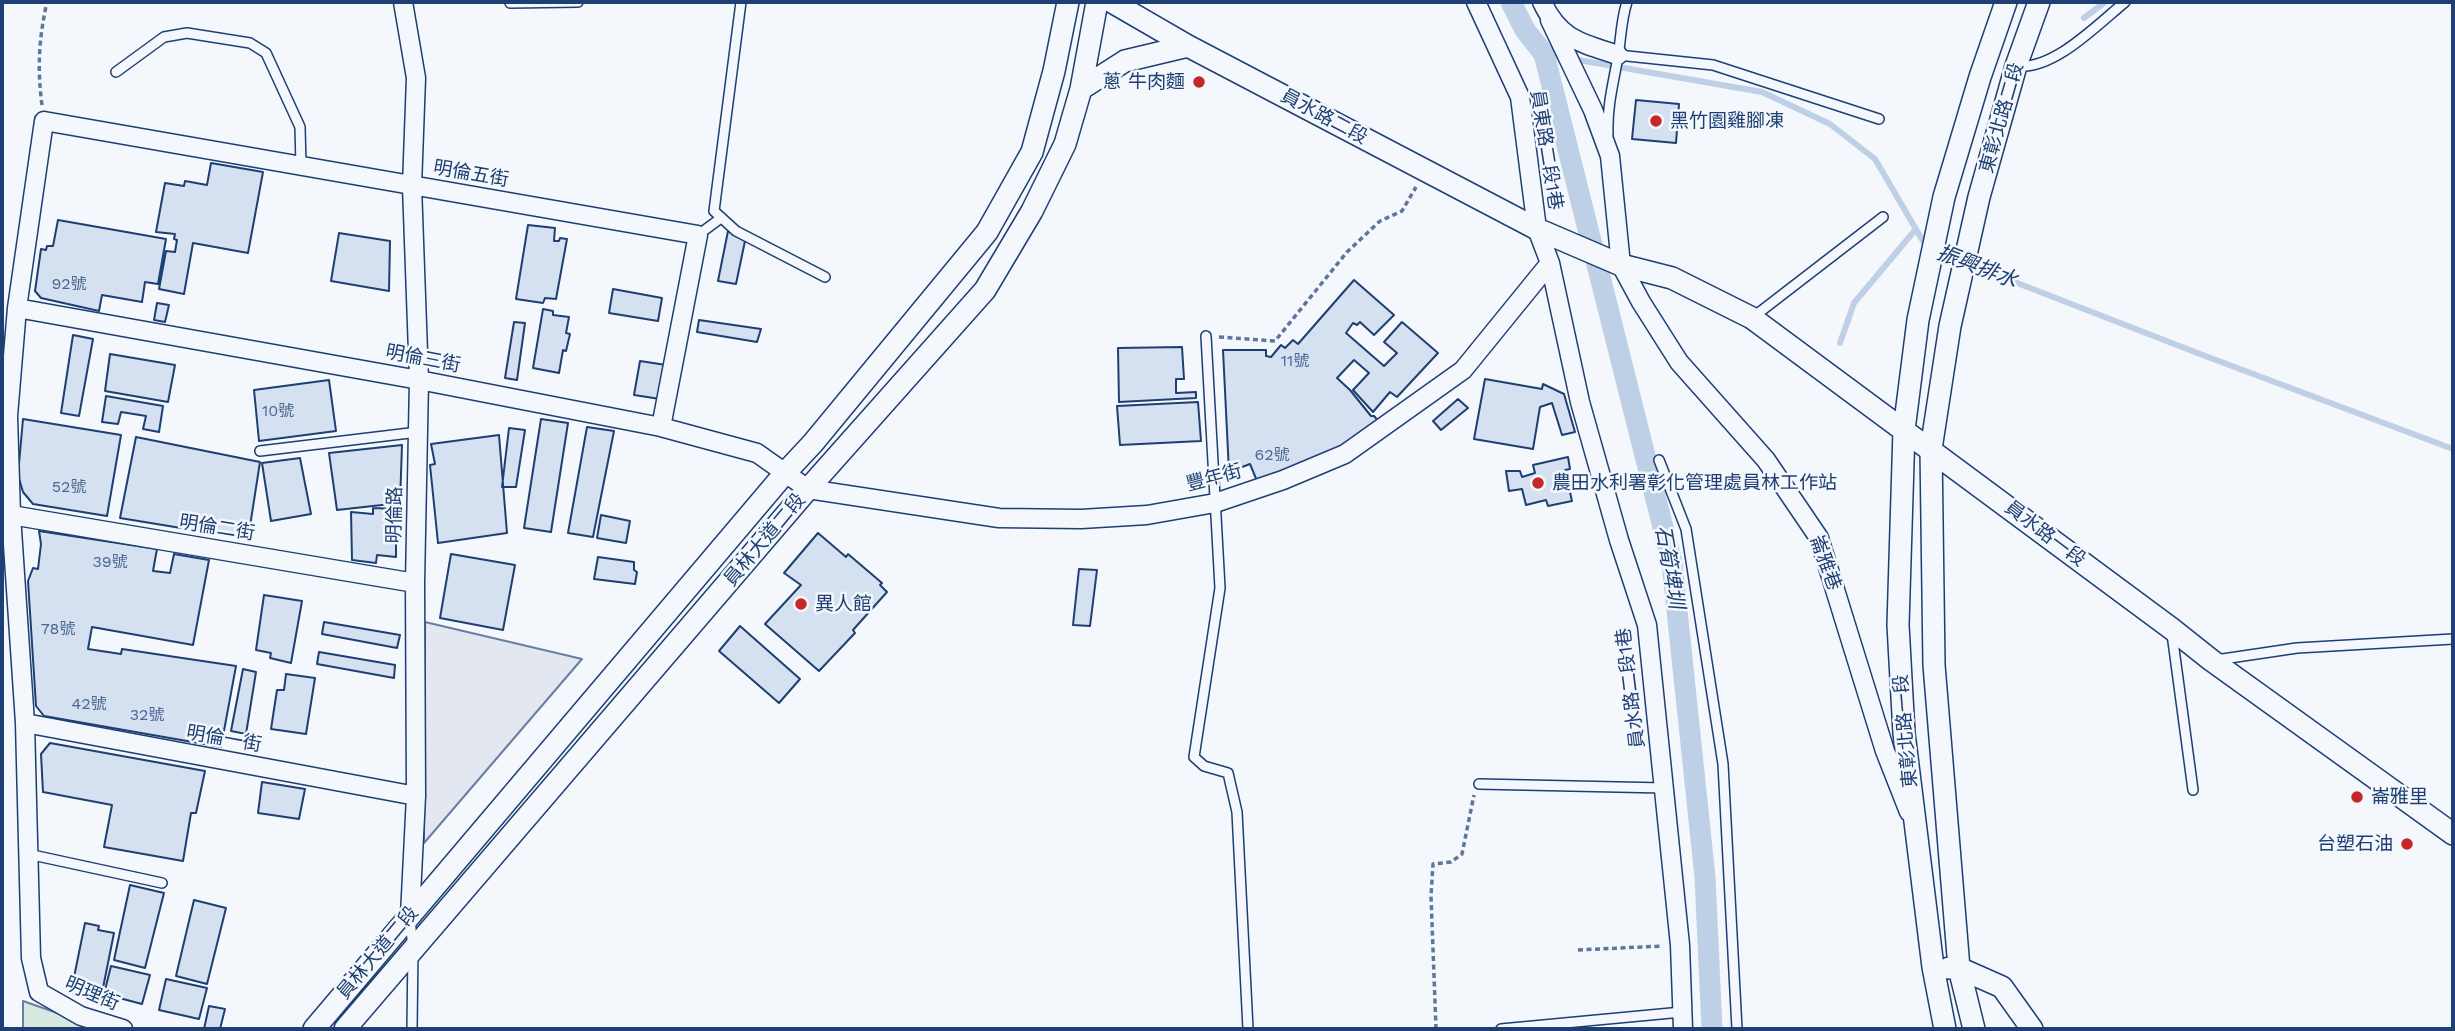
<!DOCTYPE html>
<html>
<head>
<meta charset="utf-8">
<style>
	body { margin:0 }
	#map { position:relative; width:2455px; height:1031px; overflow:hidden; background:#f4f7fb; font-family:"Work Sans",sans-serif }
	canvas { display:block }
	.frame { position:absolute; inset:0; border:4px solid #1d3f73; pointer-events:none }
</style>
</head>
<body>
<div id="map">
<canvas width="2455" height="1031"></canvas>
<div class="frame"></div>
</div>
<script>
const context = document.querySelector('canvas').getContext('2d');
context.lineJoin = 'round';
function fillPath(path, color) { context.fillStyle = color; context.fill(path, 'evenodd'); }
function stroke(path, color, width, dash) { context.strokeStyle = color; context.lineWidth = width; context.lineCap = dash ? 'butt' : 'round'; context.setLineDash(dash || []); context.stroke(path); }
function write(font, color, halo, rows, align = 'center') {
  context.font = font + ' "Work Sans","Noto Sans TC",sans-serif'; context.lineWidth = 5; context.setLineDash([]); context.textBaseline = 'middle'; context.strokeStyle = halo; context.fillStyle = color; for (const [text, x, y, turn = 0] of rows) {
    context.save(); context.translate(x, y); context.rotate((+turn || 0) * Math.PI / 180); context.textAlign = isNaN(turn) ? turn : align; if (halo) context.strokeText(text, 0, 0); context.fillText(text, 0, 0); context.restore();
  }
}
const green = new Path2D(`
	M23,1001L103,1029H23Z`);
const parking = new Path2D(`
	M425,622L582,659L424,843Z`);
const stream = new Path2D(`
	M2084,18L2105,2
	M1544,54L1762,92L1830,124L1875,159L1927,248L2200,354L2453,449
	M1840,343L1854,303L1916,229`);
const canal = new Path2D(`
	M1511,2L1525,30L1544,54L1672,563L1705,877L1712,1029`);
const building = new Path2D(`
	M1636,100L1679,104L1676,143L1632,139Z
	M211,163L263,172L248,253L193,243L184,294L159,289L166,251L175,252L177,240L174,239L175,234L156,232L165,183L184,186L185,181L207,185Z
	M58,220L166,239L158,284L145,282L142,302L102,295L99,311L41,298L35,291L41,249L46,250L47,246H53Z
	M528,225L555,228L554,241H559L560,238L567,239L556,299L545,298L543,303L516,299Z
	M728,231L745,241L736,284L718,281Z
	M339,233L390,241L389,291L331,281Z
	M1354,280L1394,315L1374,335L1360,322L1357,325L1353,323L1346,333L1384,366L1397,353L1384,342L1402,322L1438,353L1397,397L1390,392L1373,412L1353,390L1369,373L1354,360L1337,378L1350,390L1371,416H1374L1380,423L1332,451L1257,481L1250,464L1229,472L1223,350H1266V356L1271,357L1281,345L1285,348L1293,340L1298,344Z
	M613,289L662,298L658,321L609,313Z
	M157,303L169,305L165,322L154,320Z
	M543,309L553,311V315L569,317L566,333L570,334L566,351L563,350L559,373L533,368Z
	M699,320L761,329L757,342L697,332Z
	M514,322L525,323L517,380L505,378Z
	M73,335L93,339L79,416L61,413Z
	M1182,347L1184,379H1176V393L1196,392V398L1119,402L1118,348Z
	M110,354L175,365L168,402L105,391Z
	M640,361L666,365L660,399L634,395Z
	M1485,379L1542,389L1543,384L1564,394L1575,432L1562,435L1552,403L1540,407L1533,449L1474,439Z
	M329,380L336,431L259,441L254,390Z
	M106,396L163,406L159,432L143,429L146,416L121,412L118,424L102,422Z
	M1458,399L1468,408L1441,430L1433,421Z
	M1198,402L1201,441L1120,445L1117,406Z
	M23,419L121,435L107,516L33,504L23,492L18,475Z
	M541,419L568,423L551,532L524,528Z
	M587,427L614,431L593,537L568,533Z
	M509,428L525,430L516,487H502Z
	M499,435L507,533L438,543L430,465L435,464L431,444Z
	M136,437L260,462L248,539L120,518Z
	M402,445L400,503L337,510L329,453Z
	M1568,457L1570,469L1565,470L1572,501L1548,506L1546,500L1526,505L1522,489L1509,491L1506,471H1520L1522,477L1535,473L1533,465Z
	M300,458L311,514L271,521L262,463Z
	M373,508L396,509V557L377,555L376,563L352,560L351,512L373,514Z
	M601,515L630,521L626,543L597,538Z
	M39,531L157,549L153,571L170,573L174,554L209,560L193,645L92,627L88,649L121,654L122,649L236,666L221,747L44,716L36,706L28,581L33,568L38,569L41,544Z
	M818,533L846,557L848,554L882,583L880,585L887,592L853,630L855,633L819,671L765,624L801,585L784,573Z
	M451,554L515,565L503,630L440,618Z
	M598,557L634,562V570L637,572L635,584L594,579Z
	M1079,569L1097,570L1090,626L1073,625Z
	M264,595L302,601L291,663L270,658L271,653L256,650Z
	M324,622L400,635L397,648L322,634Z
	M740,626L800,679L779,703L719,651Z
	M319,652L395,665L394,678L317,664Z
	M243,669L256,672L246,734L231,731Z
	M286,674L315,678L306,734L271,729L277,690H284Z
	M50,743L205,771L196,813H191L183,861L104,847L112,805L43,792L41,754Z
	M262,782L305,789L299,819L258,813Z
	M130,885L164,893L145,968L114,960Z
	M194,900L226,908L207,984L176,976Z
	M85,923L99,926L98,930L114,933L103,988L91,986L88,998L71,992Z
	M111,966L150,975L142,1004L104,994Z
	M166,979L207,988L199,1019L159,1010Z
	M209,1006L225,1009L220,1029H204Z`);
const path = new Path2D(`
	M42,105C37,69 39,37 47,2
	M1219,337L1275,341L1347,252L1380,221L1402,211L1416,187
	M1578,950L1663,946
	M1436,1029L1431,896L1433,864L1451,862L1462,854L1474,795`);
const service = new Path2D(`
	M741,2L714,211L736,231L825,277
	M510,3L578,2
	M1618,55L1713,65L1879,119
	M2016,66C2053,71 2097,25 2125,2
	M116,72L164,37L187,33L250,43L266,53L300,127L301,166
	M1608,134C1607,107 1613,84 1618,57C1621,38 1621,20 1627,2
	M698,235L721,218
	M1752,318L1883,217
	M1206,336L1220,588L1194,757L1204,766L1228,773L1237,812L1248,1029
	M260,451L418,432
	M1659,460L1686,529L1723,764L1737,1029
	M2172,634L2193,790
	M2216,660L2297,648L2453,639
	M1479,784L1664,788
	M28,854L162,883
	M410,919L413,949L412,1029
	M1501,1029L1682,1012`);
const minor = new Path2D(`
	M403,2L416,78L412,186L419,380L415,583L416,796L410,915
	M1476,2L1520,97L1537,229L1550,263L1580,402L1619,540L1647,625L1680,945L1683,1029
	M1542,2C1560,40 1581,43 1618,55
	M1550,20L1593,110L1610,156L1621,265L1641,302L1679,362L1766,460L1819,538L1885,751L1909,812
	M17,308L419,380L661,427L757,453L808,489L999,518L1081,519L1147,515L1215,503L1283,480L1345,454L1463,370L1550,263
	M11,515L415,583
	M25,723L416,796
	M123,1029L81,1016L39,992L31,958L25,723L11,515L8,416L17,308L44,121L698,235L661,427`);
const tertiary = new Path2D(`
	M1112,2L1188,46L1537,229L1621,265L1672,278L1752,318L2172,629L2211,660L2453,834
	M1081,89L1125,61L1188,46
	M1949,968H1959L2002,987L2032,1029
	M314,1029L785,473L813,443L987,232L1032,152L1054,71L1068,2
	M345,1029L808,489L985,290L1032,211L1065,144L1081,89L1097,2
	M1945,1029L1933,967L1904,733L1898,625L1904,430L1918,320L1944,197L1980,77L2006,2
	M1974,1029L1959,968L1934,665L1931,449L1950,326L1979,197L2016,66L2039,2`);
const markers = [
	[1199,82,7,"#c62828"],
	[1656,121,7,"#c62828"],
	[1538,483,7,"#c62828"],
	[801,604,7,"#c62828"],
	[2357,797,7,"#c62828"],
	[2407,844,7,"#c62828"]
];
const numberNames = [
	["92號",69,284],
	["11號",1295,361],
	["10號",278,411],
	["62號",1272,455],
	["52號",69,487],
	["39號",110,562],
	["78號",58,629],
	["42號",89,704],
	["32號",147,715]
];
const poiNames = [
	["蔥 牛肉麵",1185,82,"right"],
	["黑竹園雞腳凍",1670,121],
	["農田水利署彰化管理處員林工作站",1552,483],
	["異人館",815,604],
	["崙雅里",2371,797],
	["台塑石油",2393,844,"right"]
];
const streetNames = [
	["員水路二段",1324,117,28],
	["東彰北路二段",2002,118,-74],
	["員東路二段1巷",1546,150,81],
	["明倫五街",471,174,10],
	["明倫三街",423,359,11],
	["豐年街",1214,478,-15],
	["明倫路",395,515,-89],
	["明倫二街",217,528,9],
	["員水路一段",2045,534,37],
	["員林大道二段",765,540,-50],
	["崙雅巷",1825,563,70],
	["員水路二段1巷",1631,688,-97],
	["東彰北路一段",1906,731,-95],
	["明倫一街",224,739,10],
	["員林大道二段",378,953,-50],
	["明理街",92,994,23]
];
const waterNames = [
	["振興排水",1977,267,21],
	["石筍埤圳",1669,567,80]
];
fillPath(green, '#d7e8df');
stroke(green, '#687fa3', 2);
fillPath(parking, '#e3e8f0');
stroke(parking, '#687fa3', 2);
stroke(stream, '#bed0e5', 6);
stroke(canal, '#bed0e5', 21);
fillPath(building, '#d5e0f0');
stroke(building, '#1d3f73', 2);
stroke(service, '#1d3f73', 12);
stroke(minor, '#1d3f73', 21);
stroke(tertiary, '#1d3f73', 24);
stroke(path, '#5e769c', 3.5, [5, 3.5]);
stroke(service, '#f4f7fb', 9);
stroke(minor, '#f4f7fb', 18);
stroke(tertiary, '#f4f7fb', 21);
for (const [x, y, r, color] of markers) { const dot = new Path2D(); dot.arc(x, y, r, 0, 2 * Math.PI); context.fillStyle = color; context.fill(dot); stroke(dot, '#f4f7fb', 2.5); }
write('16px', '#4b6792', null, numberNames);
write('19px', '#1d3f73', '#f4f7fb', poiNames, 'left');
write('19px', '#1d3f73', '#f4f7fb', streetNames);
write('italic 21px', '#1d3f73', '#f4f7fb', waterNames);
</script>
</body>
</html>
